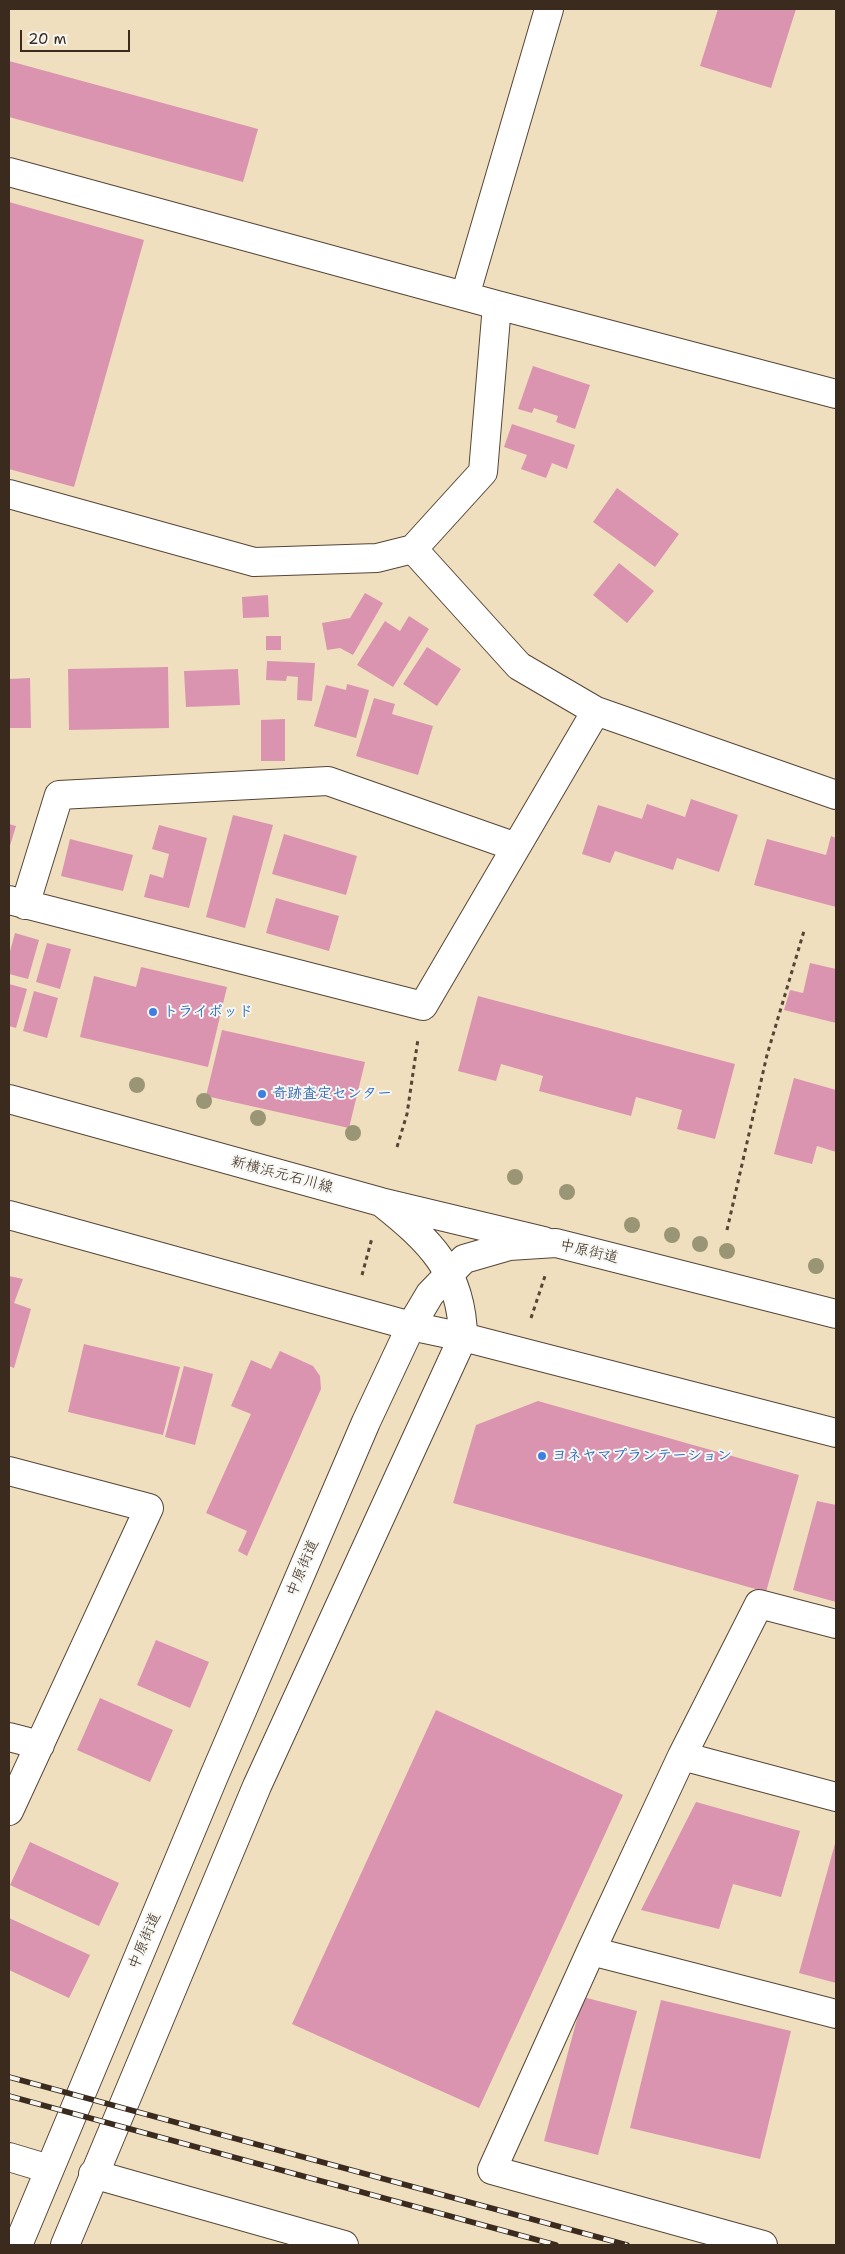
<!DOCTYPE html>
<html>
<head>
<meta charset="utf-8">
<style>
	body { margin:0 }
	#map { position:relative; width:845px; height:2254px; overflow:hidden; background:#efdfbf; font-family:"Shantell Sans",sans-serif }
	canvas { display:block }
	.frame { position:absolute; inset:0; border:10px solid #3b2a1e; pointer-events:none }
	.scale { position:absolute; left:20px; top:30px; width:110px; height:22px; box-sizing:border-box; border:2px solid #3b2a1e; border-top:0; padding-left:6px; font-size:15px; line-height:18px; white-space:nowrap; color:#3b2a1e; -webkit-text-stroke:4px #f6f6f2; paint-order:stroke }
</style>
</head>
<body>
<div id="map">
<canvas width="845" height="2254"></canvas>
<div class="frame"></div>
<div class="scale">20 m</div>
</div>
<script>
const context = document.querySelector('canvas').getContext('2d');
context.lineJoin = 'round';
function fillPath(path, color) { context.fillStyle = color; context.fill(path, 'evenodd'); }
function stroke(path, color, width, dash) { context.strokeStyle = color; context.lineWidth = width; context.lineCap = dash ? 'butt' : 'round'; context.setLineDash(dash || []); context.stroke(path); }
function write(font, color, halo, rows, align = 'center') {
  context.font = font + ' "Shantell Sans","Klee One",sans-serif'; context.lineWidth = 4; context.setLineDash([]); context.textBaseline = 'middle'; context.strokeStyle = halo; context.fillStyle = color; for (const [text, x, y, turn = 0] of rows) {
    context.save(); context.translate(x, y); context.rotate((+turn || 0) * Math.PI / 180); context.textAlign = isNaN(turn) ? turn : align; if (halo) context.strokeText(text, 0, 0); context.fillText(text, 0, 0); context.restore();
  }
}
const building = new Path2D(`
	M718,9H796L771,88L700,66Z
	M9,61L258,129L243,182L9,117Z
	M9,202L144,240L74,487L9,469Z
	M533,366L590,385L575,429L556,422L558,416L534,408L532,413L518,409Z
	M512,424L575,445L567,469L552,463L546,478L521,469L527,455L504,447Z
	M617,488L679,534L655,567L593,522Z
	M619,563L654,591L627,623L593,595Z
	M365,593L383,603L353,655L340,648L327,650L322,623L350,618Z
	M268,595L269,617L243,618L242,597Z
	M409,616L429,629L393,687L357,665L385,621L400,631Z
	M266,636H281V650H266Z
	M427,647L461,669L437,706L403,684Z
	M267,661L315,663L312,701L297,700L298,677L287,676L286,681L266,680Z
	M168,667L169,728L69,730L68,669Z
	M238,669L240,705L186,707L184,671Z
	M30,678L31,728H9V679Z
	M347,684L369,690L356,738L314,726L326,685L346,690Z
	M374,698L395,704L392,714L433,726L418,775L356,756Z
	M285,719V761H261V720Z
	M691,799L738,815L719,872L677,858L673,870L615,851L610,863L582,854L598,805L642,819L647,804L685,817Z
	M233,815L273,825L245,928L206,917Z
	M9,824L16,826L9,849Z
	M159,825L207,838L189,908L144,897L150,874L163,878L169,854L152,849Z
	M284,834L357,856L346,895L272,874Z
	M831,836L836,838V907L754,885L767,839L826,855Z
	M70,839L133,855L123,891L61,876Z
	M276,898L339,916L329,951L266,933Z
	M15,933L39,940L28,979L9,974V955Z
	M47,943L71,949L60,989L36,982Z
	M810,963L836,969V1023L784,1010L790,990L803,993Z
	M141,967L227,987L208,1067L80,1037L94,976L136,987Z
	M9,984L27,989L16,1028L9,1026Z
	M34,991L58,998L47,1038L23,1031Z
	M478,996L735,1064L715,1139L677,1129L682,1110L636,1097L631,1116L539,1091L543,1076L501,1064L496,1081L458,1071Z
	M222,1030L365,1062L349,1128L206,1096Z
	M794,1078L836,1090V1152L817,1146L812,1164L774,1154Z
	M9,1276L23,1279L14,1303L31,1309L14,1368L9,1366Z
	M84,1344L180,1367L163,1435L68,1412Z
	M280,1351L313,1366L320,1376L321,1389L247,1556L238,1551L247,1531L206,1513L251,1414L231,1406L251,1360L271,1369Z
	M184,1366L213,1374L195,1445L165,1437Z
	M538,1401L799,1475L766,1592L453,1503L476,1425Z
	M817,1501L836,1505V1602L793,1590Z
	M156,1640L209,1662L190,1708L137,1685Z
	M100,1698L173,1730L150,1782L77,1750Z
	M436,1710L623,1795L479,2108L292,2024Z
	M696,1802L800,1831L781,1897L733,1884L719,1929L641,1910Z
	M836,1840V1983L799,1973Z
	M30,1842L119,1883L99,1926L10,1885Z
	M9,1918L90,1955L69,1998L9,1970Z
	M583,1997L637,2011L598,2155L544,2141Z
	M661,2000L791,2031L760,2159L630,2128Z`);
const path = new Path2D(`
	M397,1147L407,1114L418,1039
	M727,1230L767,1055L804,931
	M362,1275L372,1238
	M531,1318L545,1276`);
const minor = new Path2D(`
	M9,172L497,305L836,394
	M465,296L549,9
	M9,494L254,562L377,558L413,549L519,666L596,711L836,795
	M413,549L483,472L497,305
	M9,900L423,1006L596,711
	M25,905L59,795L328,781L516,847
	M9,1099L381,1202L544,1241
	M9,1215L411,1326L463,1337C462,1271 430,1241 381,1202
	M9,1471L149,1508L9,1811
	M9,1737L40,1745
	M682,1756L836,1797
	M591,1951L836,2014
	M9,2157L49,2169
	M93,2174L344,2245
	M763,2245L492,2170L591,1951L682,1756L759,1604L836,1624`);
const major = new Path2D(`
	M18,2245L214,1776L366,1422L411,1326L430,1294L464,1259L509,1246L556,1243L836,1314
	M65,2245L257,1786L463,1337L836,1433`);
const rail = new Path2D(`
	M9,2077L627,2245
	M9,2096L556,2245`);
const trees = [
	[137,1085],
	[204,1101],
	[258,1118],
	[353,1133],
	[515,1177],
	[567,1192],
	[632,1225],
	[672,1235],
	[700,1244],
	[727,1251],
	[816,1266]
];
const markers = [
	[153,1012,5,"#3f7fe0"],
	[262,1094,5,"#3f7fe0"],
	[542,1456,5,"#3f7fe0"]
];
const shopNames = [
	["トライポッド",163,1012],
	["奇跡査定センター",272,1094],
	["ヨネヤマプランテーション",552,1456]
];
const streetNames = [
	["新横浜元石川線",282,1175,15],
	["中原街道",589,1252,13],
	["中原街道",303,1568,-67],
	["中原街道",145,1941,-67]
];
fillPath(building, '#da94b0');
stroke(minor, '#564536', 30);
stroke(major, '#564536', 30);
stroke(path, '#564536', 3, [4, 4]);
stroke(minor, '#fff', 28);
stroke(major, '#fff', 28);
stroke(rail, '#3b2a1e', 5.5);
stroke(rail, '#f6f6f2', 4, [11]);
context.fillStyle = '#999575';
for (const [x, y] of trees) { context.beginPath(); context.arc(x, y, 8, 0, 2 * Math.PI); context.fill(); }
for (const [x, y, r, color] of markers) { const dot = new Path2D(); dot.arc(x, y, r, 0, 2 * Math.PI); context.fillStyle = color; context.fill(dot); stroke(dot, '#f6f6f2', 2); }
write('bold 15px', '#366cbe', '#f6f6f2', shopNames, 'left');
write('15px', '#3b2a1e', '#f6f6f2', streetNames);
</script>
</body>
</html>
